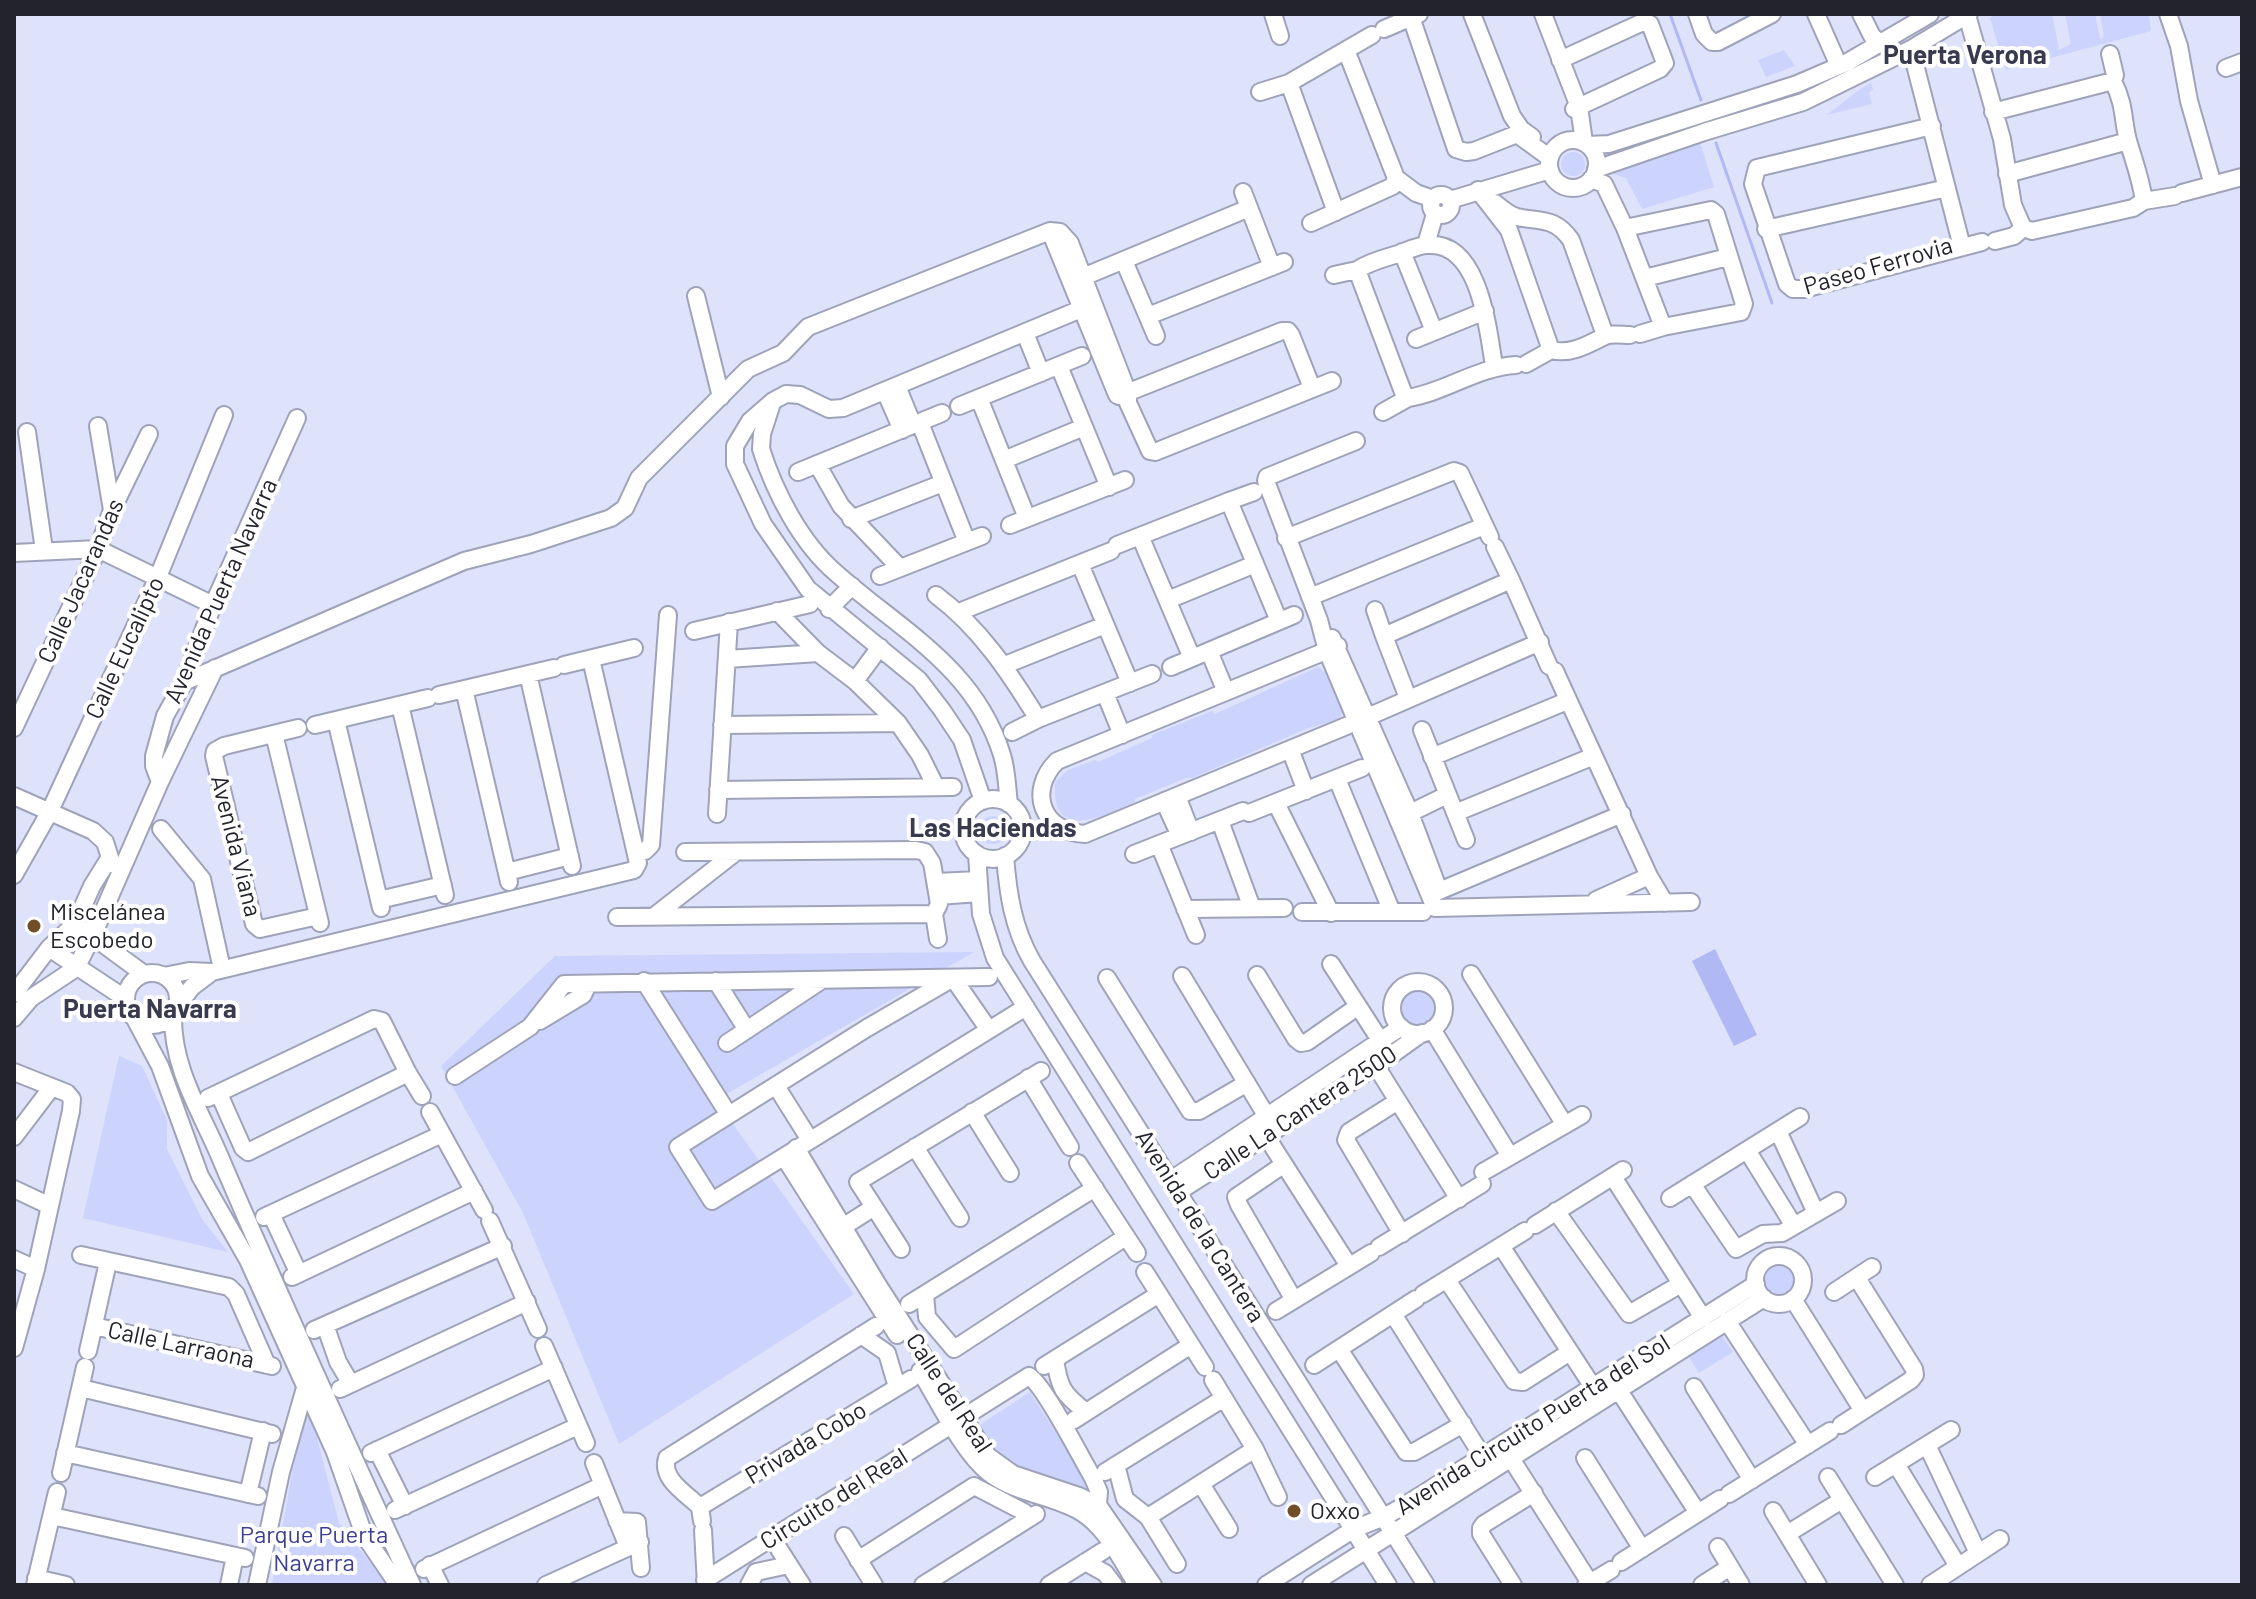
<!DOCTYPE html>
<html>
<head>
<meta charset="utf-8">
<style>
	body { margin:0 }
	#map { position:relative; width:2256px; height:1599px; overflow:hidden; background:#dee2fb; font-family:Barlow,sans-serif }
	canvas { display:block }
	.frame { position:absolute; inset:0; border:16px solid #22232c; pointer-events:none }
</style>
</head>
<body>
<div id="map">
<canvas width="2256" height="1599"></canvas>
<div class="frame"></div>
</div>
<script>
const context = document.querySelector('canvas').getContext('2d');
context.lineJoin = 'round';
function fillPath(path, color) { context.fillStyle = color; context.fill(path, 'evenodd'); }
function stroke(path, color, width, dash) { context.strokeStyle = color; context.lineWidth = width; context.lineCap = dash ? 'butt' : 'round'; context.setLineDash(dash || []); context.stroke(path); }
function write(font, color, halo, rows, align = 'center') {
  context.font = font + ' Barlow,sans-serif'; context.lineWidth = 8; context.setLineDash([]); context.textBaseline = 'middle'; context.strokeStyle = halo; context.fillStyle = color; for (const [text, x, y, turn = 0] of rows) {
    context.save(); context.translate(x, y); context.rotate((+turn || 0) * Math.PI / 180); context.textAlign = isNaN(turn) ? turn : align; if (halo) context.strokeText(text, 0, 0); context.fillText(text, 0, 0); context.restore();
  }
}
const green = new Path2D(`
	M1995,14H2052L2059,50L2071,44L2065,14H2095L2100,39L2104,37L2100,14H2149L2151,31L2006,70L1990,18Z
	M1784,50L1795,66L1766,77L1758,60Z
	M1871,83L1873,89L1869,93L1872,104L1826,115C1842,105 1854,91 1871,83Z
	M1700,142L1714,187L1642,209L1626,178L1613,174L1612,169Z
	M1561 164a12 12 0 1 1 24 0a12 12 0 1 1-24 0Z
	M1318,667L1327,673L1343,713L1338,720L1308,728L1192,778H1186L1135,799V802C1102,816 1051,844 1055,782L1068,770L1095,760L1098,762L1152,738V735L1212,711L1215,714Z
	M979 830a14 14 0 1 1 28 0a14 14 0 1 1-28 0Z
	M974,952L716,1100L854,1294L619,1444L523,1213L441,1066L555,956Z
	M1399 1007a18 18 0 1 1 36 0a18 18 0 1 1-36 0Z
	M119,1056L142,1066L167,1120V1149L202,1219L228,1252L83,1218Z
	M1764 1279a15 15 0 1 1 30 0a15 15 0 1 1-30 0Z
	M1722,1336L1733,1352L1699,1373L1688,1356Z
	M1030,1392L1088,1484V1489L1084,1491L1017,1470L1000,1460L975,1428Z
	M306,1395L339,1523L388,1585H272Z`);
const water = new Path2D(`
	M1715,949L1757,1035L1734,1046L1692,961Z`);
const stream = new Path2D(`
	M1670,14L1701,100
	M1716,143L1772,303`);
const minor = new Path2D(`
	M1273,14L1280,36
	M1472,14L1512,116L1521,129L1532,137
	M1543,14L1579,107L1584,142
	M1697,14L1704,34L1712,42H1718L1772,14
	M1816,14L1839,66
	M1861,14L1872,36L1881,44
	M2168,14L2179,46L2189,101L2213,185
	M1967,15L2002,139L2013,205L2023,228
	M1411,17L1456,149L1466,152L1474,151L1517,134L1550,158
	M1384,29L1419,14
	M1911,49L1962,247
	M1346,50L1396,178L1416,193L1433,199
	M2110,54L2115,75L2113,81C2126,107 2122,121 2129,144C2135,164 2141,180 2144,201
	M1560,60L1643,22L1650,24L1665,63L1660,69L1574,109
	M2226,68L2242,62
	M1289,83L1336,212
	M1260,92L1289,83L1372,35
	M1993,112L2113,81
	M1932,126L1757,168L1753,184L1787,284L1793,289H1804L1982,242
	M1549 164a24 24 0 1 1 48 0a24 24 0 1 1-48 0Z
	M1588,145L1609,144L1797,84L1846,63L1930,14
	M1596,169L1704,132L1803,102L1911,49L1969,14
	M2007,174L2128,141
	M1591,179L1604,184L1625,228L1663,327
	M1478,190L1509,230L1551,350C1570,355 1587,345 1603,337C1610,333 1622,335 1630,335
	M1243,192L1272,267
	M2182,193L2242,177
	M1431 205a10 10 0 1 1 20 0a10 10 0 1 1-20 0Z
	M1450,200L1550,170
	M1495,203C1501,208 1509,215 1517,217C1541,222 1555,217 1571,240L1605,335
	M1311,223L1393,186L1396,178
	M1625,228L1711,210L1716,214L1744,304L1741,312L1663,327L1640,334
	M1766,229L1947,188
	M1050,231L1117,395
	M1995,241L2014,236L2023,228L2032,231L2133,208L2144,201L2175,196
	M1426,244L1435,214
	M1402,252L1434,331
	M1124,261L1156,336
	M1334,275L1357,270
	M1083,277L1249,208
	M1645,278L1728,257
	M696,296L721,397
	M1148,316L1284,262
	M1025,333L1041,373
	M1416,339L1485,311
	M1526,364L1551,350
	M1059,366L1109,487
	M1494,366C1488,330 1480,241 1428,245C1418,245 1407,251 1398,254C1385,258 1369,262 1357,270L1403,392L1408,398C1446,392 1477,367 1516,365
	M897,386L913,425
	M885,391L902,430
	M1119,396L1282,331H1288L1291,335L1312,388
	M979,398L1027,518
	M772,403L762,434L761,449C775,493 801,543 836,573C900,630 975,667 1002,755C1007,771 1007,788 1009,804
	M959,406L1082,356
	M1383,412L1408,398
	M920,423L967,542
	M98,426L112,510
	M27,432L44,550
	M1356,441L1267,477L1266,481L1319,620L1327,651L1435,908L1691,902
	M1004,460L1084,427
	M817,464L841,506L900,568
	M798,472L942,413
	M1229,501L1254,492
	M851,519L943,483
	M1010,525L1125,480
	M1140,536L1192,658
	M1286,538L1454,471L1460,473L1490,537
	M1117,545L1229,501L1279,621
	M14,553L98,549L213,605
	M1080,564L1130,683
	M880,576L982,536
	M1511,580L1549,666
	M936,595C980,628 1009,672 1038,719
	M1310,597L1484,526
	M1168,600L1255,564
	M829,609L852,586
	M1375,610L1384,636
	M777,611L818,653L855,681L898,723L920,755L936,787
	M959,612L1111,551
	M694,631L810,604
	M1332,638L1410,813L1438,888
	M1338,646L1057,761C1027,791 1042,832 1085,834L1356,722L1540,642
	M1209,651L1226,692
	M727,659L818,653
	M564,665L634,648
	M1005,665L1105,625
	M1171,667L1294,615
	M1555,671L1649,876L1665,903
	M528,674L572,866
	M855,681L880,647
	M184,682L464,561L531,544L611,518L625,508L639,478L748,369L783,353L808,327L1050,231L1060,232L1070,243L1128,393V403L1150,451L1155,452L1332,381
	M464,689L509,882
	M1105,693L1122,735
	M439,695L554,668
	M1408,698L1384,636L1511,580L1495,547
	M400,705L445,895
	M336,720L381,908
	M315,725L428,698
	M722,725L898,723
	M14,728L98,549L112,510L149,434
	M298,728L224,746L215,751L214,756L254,924L260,929L318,916
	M1422,730L1466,840
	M1012,732L1038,719L1152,674
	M274,734L320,923
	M1290,749L1306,791
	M1432,757L1567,701
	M1337,779L1392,912
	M160,782L215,668
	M718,790L953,787
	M14,796L93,831L105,842L112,864
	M1177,796L1191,832
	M963 829a30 30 0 1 1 60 0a30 30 0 1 1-60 0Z
	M983,801L962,740L942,710L919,680L808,589L763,524L735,464V446L750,421L773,401L786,394L800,395L829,409L843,408L1093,304
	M1164,801L1180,836
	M1276,803L1331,913
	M1249,813L1362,768
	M1455,813L1594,756
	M717,814L729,622
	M1402,817L1447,795
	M1220,821L1252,908
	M161,829L202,879L222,969
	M1159,844L1196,935
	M636,852L645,851L651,845L668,615
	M685,852L916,850L925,852L932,863L939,904L934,914L938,939
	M977,854L981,914L995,958L1388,1585
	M1134,854L1243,811
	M1005,856C1008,894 1013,928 1032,961L1426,1585
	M507,872L570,856
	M14,875L49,813L158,577L224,415
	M936,882L978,880
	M1432,894L1622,814
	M938,896L979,893
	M379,900L443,885
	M1596,900L1649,876
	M1185,909L1284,908
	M1302,912H1423
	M617,917L934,914
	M653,917L736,852
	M84,930L144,974
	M49,948L126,999
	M1331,964L1380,1040
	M126 999a26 26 0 1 1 52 0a26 26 0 1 1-52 0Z
	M1471,974L1565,1125
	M1257,975L1296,1039L1301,1043L1307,1042L1357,1007
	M164,976L189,971L212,972L634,870L638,863L591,659
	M1182,976L1272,1125
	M1107,978L1190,1111H1199L1247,1083
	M644,981L729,1115
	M716,981L747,1030
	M1392 1008a26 26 0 1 1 52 0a26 26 0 1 1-52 0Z
	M14,994L49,948L75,924L92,886L110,857
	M178,1005L192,987L212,972
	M173,1015C172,1068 200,1110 220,1157C281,1301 347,1443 412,1585
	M14,1018L31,998L76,968L93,935L160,782L154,766V756L165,716L184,682L213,605L297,418
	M135,1019L160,1066L200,1176L248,1260L335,1452L364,1535L398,1585
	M540,1021L583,995L588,984
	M1432,1029L1510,1156
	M989,1030L953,978L867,1028L678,1147L712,1201L989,1030L1026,1007
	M727,1043L822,980
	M1376,1066L1459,1199
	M14,1072L67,1093L72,1099L71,1111L36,1269L14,1348
	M408,1073L422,1096
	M455,1076L530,1027L564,984L989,977
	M1028,1078L1070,1147
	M776,1086L810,1140
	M208,1098L374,1019L382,1021L408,1073L248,1152L243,1148L219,1094
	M1398,1101L1349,1132L1346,1140L1402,1234
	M430,1112L484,1210
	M972,1112L1010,1173
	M1778,1131L1816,1213
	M1266,1136L1349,1266
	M14,1137L52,1087
	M915,1147L960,1218
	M796,1148L878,1285L988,1456L1013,1474L1079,1496L1098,1505L1153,1585
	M1747,1150L1794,1226
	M784,1157L897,1335
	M1078,1163L1137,1253
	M1283,1165L1236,1197L1239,1205L1294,1300
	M1483,1172L1582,1115
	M1613,1177L1703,1318
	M1171,1180L1401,1027
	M1692,1184L1736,1249L1763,1234L1782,1233L1837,1201
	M14,1189L48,1205
	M1178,1192L1376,1066L1422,1033
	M1670,1198L1800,1117
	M1556,1211L1629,1314L1681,1284
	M271,1214L299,1274
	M264,1217L442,1134
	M490,1221L538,1329
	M1535,1225L1623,1170
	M835,1232L874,1207
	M1501,1246L1593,1387
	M1379,1247L1482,1184
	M901,1249L858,1182L1041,1071
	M81,1255L229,1287L236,1294L267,1365
	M1755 1280a24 24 0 1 1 48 0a24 24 0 1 1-48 0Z
	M14,1259L36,1269
	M1145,1272L1205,1367
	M292,1277L474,1191
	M1447,1280L1514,1381L1523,1382L1570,1352
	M1834,1292L1872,1267
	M1423,1294L1525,1231
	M925,1295L927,1317L954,1349L1124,1238
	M1793,1299L1863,1411
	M909,1304L1095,1188
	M1276,1311L1371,1253
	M1393,1314L1483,1457
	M1727,1321L1808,1445
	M325,1325L338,1362L351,1384
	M94,1326L272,1366
	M314,1330L503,1246
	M861,1335L887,1353L897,1387
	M544,1346L586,1443
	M1339,1349L1406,1452H1414L1463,1424
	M88,1351L108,1262
	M1055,1359C1059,1388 1063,1394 1086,1412
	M1314,1365L1416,1299
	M1044,1366L1159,1294
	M920,1371C938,1400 963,1453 989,1473C1016,1494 1052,1495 1081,1512C1107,1528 1121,1560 1137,1585
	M1213,1380L1255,1449L1278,1497
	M1612,1380L1698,1513
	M1694,1387L1752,1480
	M81,1388L272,1434
	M340,1389L527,1302
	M1074,1420L1191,1345
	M1841,1425L1911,1380L1915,1375L1914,1369L1857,1278
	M1927,1445L1978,1553
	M1505,1449L1590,1583
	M377,1450L405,1506
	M65,1453L258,1496
	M371,1453L554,1368
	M1585,1458L1642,1549
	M594,1463L628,1547
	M1896,1464L1958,1566
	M1116,1465L1125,1499L1148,1517L1177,1564
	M1105,1472L1224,1398
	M61,1473L85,1367
	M1828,1477L1895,1585
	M1875,1477L1951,1430
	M1201,1484L1229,1529
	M248,1494L263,1431
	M1729,1494L1830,1431
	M700,1507L911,1379
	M395,1510L578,1426
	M1773,1511L1818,1585
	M52,1516L245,1558
	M1148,1517L1255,1449
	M617,1521L637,1522L641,1568
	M702,1521L700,1507C687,1494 660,1479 667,1458L876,1326
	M703,1530L706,1585
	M1787,1534L1842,1500
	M844,1536L874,1585
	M1718,1547L1741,1585
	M779,1549L802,1585
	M858,1560L974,1486L1024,1512L1029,1518
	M1085,1562L1105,1573L1114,1585
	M1621,1562L1720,1499
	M430,1565L440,1585
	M424,1569L603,1485
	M36,1578L66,1585
	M705,1580L1029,1376C1045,1386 1081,1458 1093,1478L1099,1492L1098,1505
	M35,1585L57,1492
	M229,1585L235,1556
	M257,1585L281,1472L305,1388
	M546,1585L640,1542
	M749,1585L756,1572L789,1565
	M923,1585L1036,1514
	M1049,1585L1103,1551
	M1266,1585L1354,1529L1384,1517L1407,1504L1756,1284
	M1311,1585L1764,1298
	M1513,1585L1481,1534V1528L1484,1524L1534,1493
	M1586,1585L1611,1570
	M1702,1585L1730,1567
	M1930,1585L2000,1539`);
const markers = [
	[34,926,8,"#714e27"],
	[1294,1511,8,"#714e27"]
];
const streetNames = [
	["Paseo Ferrovia",1878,266,-16],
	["Calle Jacarandas",81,581,-66],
	["Avenida Puerta Navarra",221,591,-66],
	["Calle Eucalipto",125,648,-65],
	["Avenida Viana",236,846,76],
	["Calle La Cantera 2500",1300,1113,-33],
	["Avenida de la Cantera",1200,1226,58],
	["Calle Larraona",181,1345,12],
	["Calle del Real",949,1393,57],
	["Avenida Circuito Puerta del Sol",1533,1425,-32],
	["Privada Cobo",806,1443,-31],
	["Circuito del Real",834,1499,-32]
];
const poiNames = [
	["Miscelánea",50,912],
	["Escobedo",50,940],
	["Oxxo",1310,1511]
];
const parkNames = [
	["Parque Puerta",314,1535],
	["Navarra",314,1563]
];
const neighbourhoodNames = [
	["Puerta Verona",1965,55],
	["Las Haciendas",993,828],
	["Puerta Navarra",150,1009]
];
fillPath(green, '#ccd3fd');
fillPath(water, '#b0b9f4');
stroke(stream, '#b0b9f4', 3);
stroke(minor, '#9fa3b9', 20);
stroke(minor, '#fff', 16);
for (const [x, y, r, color] of markers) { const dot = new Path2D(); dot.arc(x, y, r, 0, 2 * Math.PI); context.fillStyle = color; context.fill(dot); stroke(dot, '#fff', 3); }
write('24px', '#22232c', '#fff', streetNames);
write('24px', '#22232c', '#fff', poiNames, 'left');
write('24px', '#3c3e92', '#fff', parkNames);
write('bold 26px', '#383b4e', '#fff', neighbourhoodNames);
</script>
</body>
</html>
